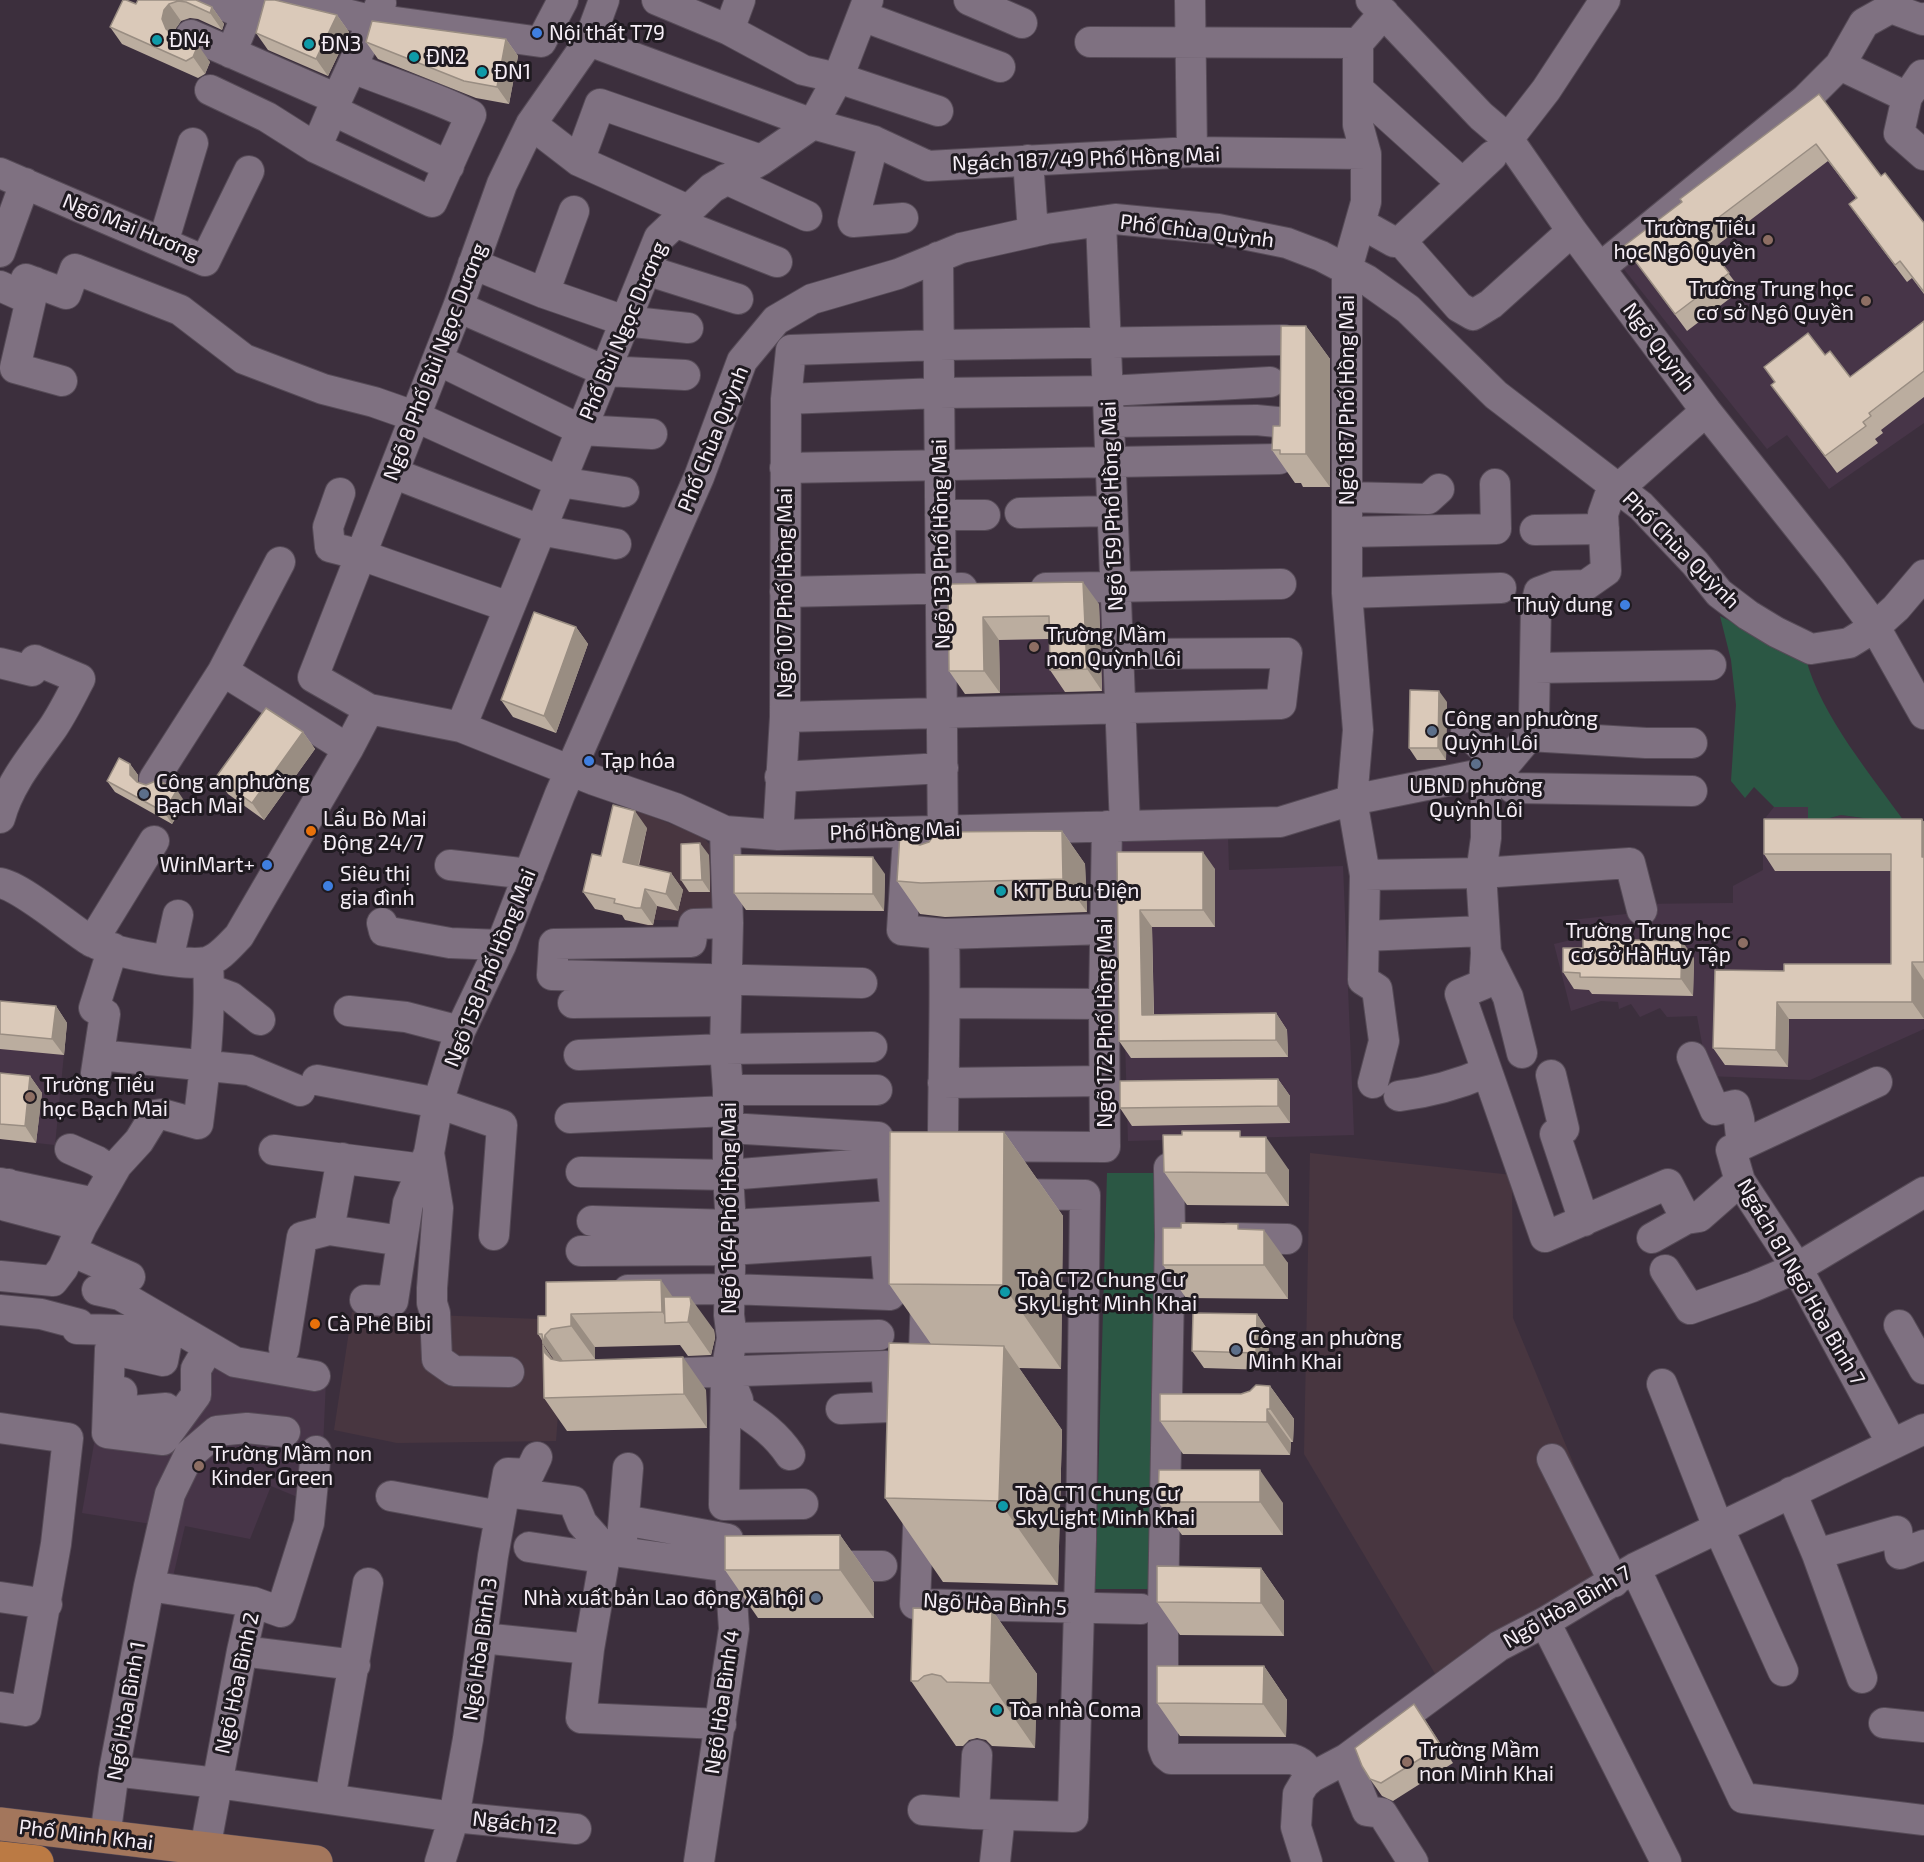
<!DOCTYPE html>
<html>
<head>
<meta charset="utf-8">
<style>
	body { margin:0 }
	canvas { display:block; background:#3c2f3d }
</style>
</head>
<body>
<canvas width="1924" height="1862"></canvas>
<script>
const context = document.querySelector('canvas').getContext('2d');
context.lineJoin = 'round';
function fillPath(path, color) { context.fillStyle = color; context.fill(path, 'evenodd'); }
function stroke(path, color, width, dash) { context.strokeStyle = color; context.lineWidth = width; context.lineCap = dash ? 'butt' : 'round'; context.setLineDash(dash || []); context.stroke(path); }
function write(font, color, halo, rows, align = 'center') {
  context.font = font + ' "Exo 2",sans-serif'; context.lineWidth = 6; context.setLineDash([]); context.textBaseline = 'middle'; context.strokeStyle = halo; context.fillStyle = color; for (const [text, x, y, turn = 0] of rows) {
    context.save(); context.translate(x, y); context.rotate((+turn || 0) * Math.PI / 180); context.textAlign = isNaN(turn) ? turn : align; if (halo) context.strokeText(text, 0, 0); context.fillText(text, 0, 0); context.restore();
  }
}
const commercial = new Path2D(`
	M629,807L703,837L719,855L717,921L655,920L653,927L625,920L626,916L595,909L604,871Z
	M1310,1153L1512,1175L1513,1318L1619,1573L1440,1682L1304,1454Z
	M352,1312L565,1320L556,1441L397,1443L334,1430Z`);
const built = new Path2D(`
	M1818,112L1924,225V423L1829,489L1787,435L1767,449L1619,263Z
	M1103,600L1105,691L965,694L964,602Z
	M1774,807H1808L1809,824L1841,815L1924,827V1029L1810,1080L1708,1076L1697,1016L1667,1017L1660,1008L1640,1017L1631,1004L1619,1009L1618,1002L1601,1001L1571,1011L1554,944L1571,940V920L1635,913V904L1733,903V886L1763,870V821Z
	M1228,837L1229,870L1343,866L1354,1135L1128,1141L1119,839Z
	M0,1016L67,1023L55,1145L0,1139Z
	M208,1353L326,1380L323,1447L307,1501L271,1486L250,1539L185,1526L171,1585L139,1580L151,1524L82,1513L94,1444L98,1436L164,1443Z`);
const green = new Path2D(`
	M1720,616L1806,659C1821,716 1872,776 1906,824L1841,815L1808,824V807H1774L1754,787L1745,798L1731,781L1736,705L1731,660Z
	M1107,1173H1159L1152,1589H1095Z`);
const minor = new Path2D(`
	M212,0L246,15
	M290,0L366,19H374L381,3
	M657,0L729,30L803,70L838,78L938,111
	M969,0L1022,23
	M1190,0L1192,152
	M1371,0L1481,116L1508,139L1572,231L1706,411L1831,568L1875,627L1924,714
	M862,16L1000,67
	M729,30L740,0
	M191,35L337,99
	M589,41L813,124L874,141L928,166L1192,152L1366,154
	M1090,42L1358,43
	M231,53L253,0
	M1840,65L1907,97
	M1924,77L1922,75L1907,97L1899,133L1924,155
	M1358,89L1462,183
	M210,90L267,117L316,148L432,202L471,115C433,96 392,84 353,68
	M332,110L449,166
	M531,124L579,161L688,210
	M1508,139L1546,90L1605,0
	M874,141L853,222L903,218
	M316,148L337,99L374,19L541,42L563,0
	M1028,160L1033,232
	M579,161L600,104L761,160
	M0,173L205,261L249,171
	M726,179L807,216
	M1101,221L1125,826
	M675,222L777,262
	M1360,223L1394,242L1401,241L1459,307L1473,315L1491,304L1572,231
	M1401,241L1492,156
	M163,243L193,143
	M0,252L25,183
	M938,257L943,848
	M473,264L544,293L625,321L688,328
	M1600,268L1805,100L1840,65L1864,23L1891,8L1923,20L1924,18
	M646,270L738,299
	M35,282L15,368L62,381
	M0,286L20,295L26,279L66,294L75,269L180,310L244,359L323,389L374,402L414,416L560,482L624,492
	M544,293L574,211
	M458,307L605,371L685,375
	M438,360L581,430L652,434
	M786,399L939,393L1108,391L1270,382
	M1109,422L1256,420L1277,422
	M785,468L1279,459
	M393,473L540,530L616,544
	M340,493L328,527L330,547L361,555L509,607
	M1347,497L1428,499L1439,489
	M1020,513L1112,511
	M940,515H985
	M1535,530L1604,529
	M1347,532L1496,529L1495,484
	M280,562L223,671L348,749
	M1046,588L1281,584
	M785,592L962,588
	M1347,593L1501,588
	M0,663L32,671L35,660L80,679C71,696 63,713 52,729C32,757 9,784 0,818
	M1535,668L1711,665
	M369,709L313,677L458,307L502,184L531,124L589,41L604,0
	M785,717L1281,704L1287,653L1118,654
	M461,727L659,238L712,188L761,160L813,124L838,78L868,0
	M1466,732L1503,767
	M1529,736L1646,743H1692
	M1493,770L1513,788L1692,791
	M1486,773V838L1481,873L1486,953L1508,997L1522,1053
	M780,777L943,768
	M154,779L223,671
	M725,831L728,923L725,1049L728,1090V1175L731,1225L729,1315L732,1338L726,1372L724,1505L803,1504
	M778,835L785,717L786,399L791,350L939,345L1284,340
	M907,852L902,930L944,934L1105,929
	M450,865L529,874
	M1365,875L1481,873L1630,863L1642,910
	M0,883C22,887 67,926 89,940C108,952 184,966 206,962C219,959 230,945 239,936L348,749L369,709L461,727L594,780L675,808L725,831L778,835L1280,822L1352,800L1486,773L1503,767L1529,736L1534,718L1536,605L1539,592L1555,586L1586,585L1606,571L1603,514L1609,497L1706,411
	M382,923L384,931L450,943L501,945
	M728,923L694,924L691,942L554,944L552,975L862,983
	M944,934C946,1004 943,1075 943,1146L1105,1147L1104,1004L1107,826
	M1364,936L1484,931
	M92,942L154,841
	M1486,953L1484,984L1460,994L1545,1237L1668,1184L1686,1219
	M168,960L178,915
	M209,989L231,997L260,1020
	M573,1003L726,1001
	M946,1003L1104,1004
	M349,1011L406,1017L460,1031
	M99,1055L249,1070L300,1091
	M579,1055L725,1049L872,1047
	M1692,1057L1715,1110L1735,1105L1739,1119L1742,1145
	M96,1073L105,1014L94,1008L113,948
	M1551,1075L1564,1129L1555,1134L1584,1221
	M317,1080L438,1103L502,1125L494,1235
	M1877,1082L1731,1150L1740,1181L1797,1268L1892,1444
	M943,1083L1104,1081
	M1373,1083L1384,1041L1377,989L1363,980L1365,875L1352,800L1358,730L1347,593V269L1366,202V154L1358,125V43L1384,13
	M728,1090H877
	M1399,1096C1432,1092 1457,1085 1487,1072
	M570,1118L728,1111
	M729,1128L878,1137
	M70,1149L97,1161L113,1172
	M274,1150L423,1169
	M1169,1168L1170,1236L1163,1607V1747L1166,1755L1171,1759H1292C1303,1762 1306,1768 1312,1777
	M581,1172L728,1175L891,1162L896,1216L731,1225L592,1221
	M0,1183L95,1203
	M8,1184L6,1206L82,1226
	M329,1230L342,1158
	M1230,1238L1287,1239
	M1652,1238L1686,1219L1699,1217L1740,1181
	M71,1251L130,1277
	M581,1251L730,1250L885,1240L890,1295L730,1289L628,1290
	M1665,1270L1690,1309L1752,1287L1797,1268L1924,1192
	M0,1276L53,1281L63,1268L82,1226L117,1165L139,1141L155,1115L162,1114L198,1124C205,1071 211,1015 208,962
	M97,1290L120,1295L235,1362L315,1376
	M365,1300L393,1301L408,1203L429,1153
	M0,1310L41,1314L79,1324L77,1329L122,1330L168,1335L175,1327
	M1899,1325L1924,1369
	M168,1335L163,1361L110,1349L107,1433L163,1440L196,1395V1369L209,1347
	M732,1338L879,1335
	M284,1349L302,1237L329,1230L402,1241
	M509,1372L454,1371L437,1359L435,1313L432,1303V1288L438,1208L429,1153L438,1103L460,1031L501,945L560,794L699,477L742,361L776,320L812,299L898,274L961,248L1046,229L1115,219L1218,229L1287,243L1321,256L1367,280L1408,309L1496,395L1641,506L1695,563L1719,593L1748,615L1776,632L1811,649L1849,643L1875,627L1896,608L1924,575
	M655,1374L886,1366L889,1407L841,1409
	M730,1380L738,1400L739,1409C760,1423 776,1434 790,1455
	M923,1383L926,1293
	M1662,1384L1718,1527L1783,1671
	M122,1392L121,1412L166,1408L167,1415
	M0,1428L68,1438L56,1544L26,1711L0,1707
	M1552,1459L1614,1582
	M505,1492L573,1501L582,1523L606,1550L589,1649L581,1718L721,1724
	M1791,1492L1817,1554L1862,1678
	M391,1496L500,1516
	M919,1503L915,1604L1141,1609
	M624,1520L728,1539L734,1629L699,1862
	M622,1540L628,1468
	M529,1547L589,1556L606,1550L730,1567H750
	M1817,1554L1897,1531L1900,1554L1924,1545
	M822,1566H882
	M1635,1568L1743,1798L1924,1820
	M149,1586L253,1602
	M0,1597L47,1604
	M1545,1622L1666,1862
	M482,1638L589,1649
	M242,1651L355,1665
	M1884,1723L1924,1727
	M1346,1759L1367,1811L1382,1813L1413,1862
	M114,1771L217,1783L454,1817L576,1829
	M330,1799L368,1583
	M923,1810L974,1814L1073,1817L1081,1540L1085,1195L1006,1194
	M974,1814L977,1755
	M105,1837L114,1771L149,1586L170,1494L189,1455L217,1431L247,1428L285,1432
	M205,1849L242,1651L253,1602L281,1612L309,1523L316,1451
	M440,1862L454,1817L468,1739L493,1556L508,1473L529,1474L537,1457
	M995,1862L1000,1815
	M1307,1862L1296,1827L1298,1794L1304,1784L1312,1777L1346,1759L1499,1646L1545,1622L1635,1568L1924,1429`);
const major = new Path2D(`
	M0,1824L316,1862`);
const highway = new Path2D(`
	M0,1858L37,1862`);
const wall = new Path2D(`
	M138,0H196L212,7L224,24L222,30L198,19L190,18L181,21L176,28L174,35L210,62L205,74L198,78L122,44L110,27L136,4Z
	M337,15L349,32L328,76L268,50L256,33Z
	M506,39L518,56L509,104L476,98L378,59L366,42Z
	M1819,94L1881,176L1924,223V294L1912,278L1907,282L1861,221L1849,204L1856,198L1828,161L1711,250L1741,290L1687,331L1624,246L1682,202Z
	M1924,321V397L1881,430L1883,433L1875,439L1878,443L1837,473L1771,385L1775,382L1764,367L1825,355L1850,377Z
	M1306,326L1330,359V487H1303L1301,483H1295L1272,450L1280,426Z
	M948,584L1099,604L1102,691L1065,692L1050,670L1049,639L999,640L1000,693L965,694L949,671Z
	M576,627L588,644L556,733L513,717L501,700Z
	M1447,702L1446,760H1417L1409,748Z
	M303,732L315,749L264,820L228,794L216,777Z
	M130,764L138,775V783L185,802L172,824L115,792L107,781Z
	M1922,819L1924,822V1019H1789L1788,1067L1725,1065L1713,1048L1784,971L1891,964V871H1775L1764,854Z
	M647,828L639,866L671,873L683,890L678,911L657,906L653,925H648L625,920L622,915L595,909L583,892L601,856Z
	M1062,831L1085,864L1087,912L945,917L920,914L897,881L911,842L920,845Z
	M1117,852L1215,869V927H1152L1154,1015L1276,1013L1287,1030L1288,1057L1131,1058L1119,1041Z
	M709,855L710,892H689L681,880Z
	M885,874L884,911L746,910L734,893Z
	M1694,958L1693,996L1592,994L1589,990L1574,989L1563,972Z
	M0,1001L56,1006L67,1023L64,1055L0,1049Z
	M0,1073L30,1076L42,1093L36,1143L0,1139Z
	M1278,1079L1290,1096V1123L1132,1126L1120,1108Z
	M1004,1132L1063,1216L1061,1369L1019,1368L1062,1430L1058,1585L943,1582L885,1498L931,1344L889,1284Z
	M1244,1137L1289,1170V1206L1187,1205L1164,1172Z
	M1242,1230L1288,1263V1299L1186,1298L1163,1265Z
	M673,1297L714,1330L715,1338L711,1355L688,1356L680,1345L595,1347V1359L706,1390L707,1428L567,1431L544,1398L543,1345L552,1359H554L538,1334L546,1316Z
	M1257,1314L1269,1332L1268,1370L1204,1368L1192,1351Z
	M1270,1386L1294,1419L1293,1442H1291L1290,1455L1183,1454L1160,1421L1241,1394Z
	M1159,1470L1283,1503V1535H1182L1158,1502Z
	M840,1535L874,1583V1618H758L725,1570Z
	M1261,1568L1284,1601V1636L1180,1635L1157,1602Z
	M992,1610L1037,1674L1035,1748L992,1746L986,1740L977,1738L969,1740L963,1746H956L911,1681Z
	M1264,1666L1287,1700L1286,1737L1180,1736L1157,1703Z
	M1414,1704L1453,1763L1393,1801L1382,1796L1370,1779Z`);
const shadedWall = new Path2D(`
	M169,4L181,21L176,28L174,36L166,29L162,19L164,10Z
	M212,7L224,24L222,30L210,13Z
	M337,15L349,32L328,76L316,59Z
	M506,39L518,56L509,104L497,87Z
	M198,45L210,62L205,74L193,57Z
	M1306,326L1330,359V487L1306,454Z
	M1083,582L1099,604L1102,691L1087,669Z
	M983,617L999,640L1000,693L984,671Z
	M576,627L588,644L556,733L544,716Z
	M1439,691L1447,702L1446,760L1438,748Z
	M303,732L315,749L264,820L252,803Z
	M130,764L138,775V786L130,775Z
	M177,790L185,802L172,824L164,812Z
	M635,811L647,828L635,879L623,862Z
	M1922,819L1924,822V859L1922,857Z
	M1062,831L1085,864L1087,912L1063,879Z
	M700,843L709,855L710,892L702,880Z
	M1203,852L1215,869V927L1203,910Z
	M873,857L885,874L884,911L873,894Z
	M671,873L683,890L678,911L666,894Z
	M645,889L657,906L653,925L641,908Z
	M1140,910L1152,927L1154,1032L1142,1015Z
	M1682,941L1694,958L1693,996L1681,979Z
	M1912,962L1924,980V1019L1912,1002Z
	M1777,1002L1789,1019L1788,1067L1776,1050Z
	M56,1006L67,1023L64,1055L52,1039Z
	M1276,1013L1287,1030L1288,1057L1276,1040Z
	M30,1076L42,1093L36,1143L25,1126Z
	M1278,1079L1290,1096V1123L1278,1106Z
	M1004,1132L1063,1216L1061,1369L1003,1285Z
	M1266,1137L1289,1170V1206L1266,1173Z
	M1264,1230L1288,1263V1299L1264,1265Z
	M661,1280L684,1313L669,1322L662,1312Z
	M690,1297L714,1330L715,1338L711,1355L688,1322Z
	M571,1314L595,1347V1359L571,1326Z
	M1257,1314L1269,1332L1268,1370L1256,1353Z
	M545,1335L568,1368L566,1377L543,1344Z
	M543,1345L566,1378L545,1353Z
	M1004,1346L1062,1430L1058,1585L999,1501Z
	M683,1357L706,1390L707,1428L684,1394Z
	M1270,1386L1294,1419L1293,1442L1270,1409Z
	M1267,1409L1291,1442L1290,1455L1267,1422Z
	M1260,1470L1283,1503V1535L1260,1502Z
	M840,1535L874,1583V1618L840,1570Z
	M1261,1568L1284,1601V1636L1261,1603Z
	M992,1610L1037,1674L1035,1748L990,1683Z
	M1264,1666L1287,1700L1286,1737L1263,1704Z
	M1414,1704L1426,1721L1453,1763L1441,1746Z`);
const building = new Path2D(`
	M123,0H126L136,4L138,0H196L212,7L210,13L186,2L178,1L169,4L164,10L162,19L166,29L172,34L198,45L193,57L186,61L110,27Z
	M265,0H275L337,15L316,59L256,33Z
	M372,21L506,39L497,87L464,81L366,42Z
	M1819,94L1881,176L1885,173L1924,223V292L1900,261L1895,265L1849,204L1857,198L1816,144L1698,233L1729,273L1675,314L1624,246L1682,202L1680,199Z
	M1924,321V371L1869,413L1871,416L1863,422L1866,426L1825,456L1771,385L1775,382L1764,367L1808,333L1825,355L1830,351L1850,377Z
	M1281,326H1306V454H1280V450H1272L1273,426H1280Z
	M1083,582L1087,669L1050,670L1049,616L983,617L984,671H949L948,584Z
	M534,612L576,627L544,716L501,700Z
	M1410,690L1439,691L1438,748H1409Z
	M266,708L303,732L252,803L216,777Z
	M119,758L130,764V775L137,782L146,785L158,780L177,790L164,812L107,781Z
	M613,805L635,811L623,862L671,873L666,894L645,889L641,908H636L614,903L615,899L583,892L592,854L601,856Z
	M1764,819H1922V857H1924V962H1912V1002H1777L1776,1050L1713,1048L1715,970L1784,971V964H1891V854H1764Z
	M1062,831L1063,879L921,883L897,881L900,833H904L911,842L920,845L929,842L936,832Z
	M700,843L702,880H681V844Z
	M1117,852H1203V910H1140L1142,1015L1276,1013V1040L1119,1041Z
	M734,855L873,857V894L734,893Z
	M1583,939L1682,941L1681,979L1580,977V973L1563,972V948H1583Z
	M0,1001L56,1006L52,1039L0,1034Z
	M0,1073L30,1076L25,1126L0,1124Z
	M1278,1079V1106L1120,1108V1081Z
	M1182,1131H1240V1137H1266V1173L1164,1172L1163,1135H1182Z
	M890,1132H1004L1003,1285L889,1284Z
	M1181,1223L1238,1224V1229L1264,1230V1265H1163V1228H1181Z
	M661,1280L662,1312L571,1314V1326L551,1329L545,1335L543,1344L542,1334H538V1316H546V1282Z
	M664,1297H690L691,1304L688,1322L665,1323Z
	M1193,1313L1257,1314L1256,1353L1192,1351Z
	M889,1343L1004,1346L999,1501L885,1498Z
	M543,1345L545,1353L551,1359L560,1361L683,1357L684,1394L544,1398Z
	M1256,1385L1270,1386V1409H1267V1422L1160,1421V1394H1241L1250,1391Z
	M1159,1470H1260V1502H1158Z
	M840,1535V1570H725V1536Z
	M1157,1566L1261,1568V1603L1157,1602Z
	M913,1608L992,1610L990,1683L947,1682L941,1676L932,1674L924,1676L918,1681H911Z
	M1157,1666H1264L1263,1704L1157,1703Z
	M1414,1704L1441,1746L1381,1783L1370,1779L1362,1766L1355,1748Z`);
const markers = [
	[537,33,6,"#3f7fe0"],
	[157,40,6,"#0f9aa8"],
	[309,44,6,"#0f9aa8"],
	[414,57,6,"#0f9aa8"],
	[482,72,6,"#0f9aa8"],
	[1768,240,6,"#8d6e63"],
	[1866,301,6,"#8d6e63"],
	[1625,605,6,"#3f7fe0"],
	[1034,647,6,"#8d6e63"],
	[1432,731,6,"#5c6f8a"],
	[589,761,6,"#3f7fe0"],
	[1476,764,6,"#5c6f8a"],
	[144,794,6,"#5c6f8a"],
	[311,831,6,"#e8710a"],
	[267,865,6,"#3f7fe0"],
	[328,886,6,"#3f7fe0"],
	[1001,891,6,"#0f9aa8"],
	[1743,943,6,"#8d6e63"],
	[30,1097,6,"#8d6e63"],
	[1005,1292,6,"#0f9aa8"],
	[315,1324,6,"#e8710a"],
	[1236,1350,6,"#5c6f8a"],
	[199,1466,6,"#8d6e63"],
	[1003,1506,6,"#0f9aa8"],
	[816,1598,6,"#5c6f8a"],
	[997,1710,6,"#0f9aa8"],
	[1407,1762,6,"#8d6e63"]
];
const poiNames = [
	["Nội thất T79",549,33],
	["ĐN4",169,40],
	["ĐN3",321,44],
	["ĐN2",426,57],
	["ĐN1",494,72],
	["Trường Tiểu",1756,228,"right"],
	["học Ngô Quyền",1756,252,"right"],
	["Trường Trung học",1854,289,"right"],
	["cơ sở Ngô Quyền",1854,313,"right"],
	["Thuỳ dung",1613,605,"right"],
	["Trường Mầm",1046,635],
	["non Quỳnh Lôi",1046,659],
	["Công an phường",1444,719],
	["Quỳnh Lôi",1444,743],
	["Tạp hóa",601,761],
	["Công an phường",156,782],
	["Bạch Mai",156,806],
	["UBND phường",1476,786,"center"],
	["Quỳnh Lôi",1476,810,"center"],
	["Lẩu Bò Mai",323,819],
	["Động 24/7",323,843],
	["WinMart+",255,865,"right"],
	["Siêu thị",340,874],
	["gia đình",340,898],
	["KTT Bưu Điện",1013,891],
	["Trường Trung học",1731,931,"right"],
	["cơ sở Hà Huy Tập",1731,955,"right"],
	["Trường Tiểu",42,1085],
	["học Bạch Mai",42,1109],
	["Toà CT2 Chung Cư",1017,1280],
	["SkyLight Minh Khai",1017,1304],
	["Cà Phê Bibi",327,1324],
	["Công an phường",1248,1338],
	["Minh Khai",1248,1362],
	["Trường Mầm non",211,1454],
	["Kinder Green",211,1478],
	["Toà CT1 Chung Cư",1015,1494],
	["SkyLight Minh Khai",1015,1518],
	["Nhà xuất bản Lao động Xã hội",804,1598,"right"],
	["Tòa nhà Coma",1009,1710],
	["Trường Mầm",1419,1750],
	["non Minh Khai",1419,1774]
];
const streetNames = [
	["Ngách 187/49 Phố Hồng Mai",1086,159,-2],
	["Ngõ Mai Hương",131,227,22],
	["Phố Chùa Quỳnh",1197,231,7],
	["Phố Bùi Ngọc Dương",623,331,-67],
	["Ngõ Quỳnh",1659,347,53],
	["Ngõ 8 Phố Bùi Ngọc Dương",435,362,-69],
	["Ngõ 187 Phố Hồng Mai",1347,400,-90],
	["Phố Chùa Quỳnh",713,439,-68],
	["Ngõ 159 Phố Hồng Mai",1112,506,-92],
	["Ngõ 133 Phố Hồng Mai",941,544,-91],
	["Phố Chùa Quỳnh",1681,550,45],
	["Ngõ 107 Phố Hồng Mai",785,593,-90],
	["Phố Hồng Mai",895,831,-2],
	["Ngõ 158 Phố Hồng Mai",490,968,-68],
	["Ngõ 172 Phố Hồng Mai",1105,1023,-90],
	["Ngõ 164 Phố Hồng Mai",729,1208,-90],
	["Ngách 81 Ngõ Hòa Bình 7",1801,1282,60],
	["Ngõ Hòa Bình 5",995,1604,3],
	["Ngõ Hòa Bình 7",1567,1607,-30],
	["Ngõ Hòa Bình 3",480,1649,-82],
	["Ngõ Hòa Bình 2",237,1683,-78],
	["Ngõ Hòa Bình 4",722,1702,-82],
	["Ngõ Hòa Bình 1",126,1711,-80],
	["Ngách 12",515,1823,6],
	["Phố Minh Khai",86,1835,7]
];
fillPath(commercial, '#483640');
fillPath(built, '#473548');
fillPath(green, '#2b5744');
stroke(minor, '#564b57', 32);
stroke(major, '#564b57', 34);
stroke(highway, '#564b57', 34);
stroke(minor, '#7f7181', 30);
stroke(major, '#a3765c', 33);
stroke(highway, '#bb7a44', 33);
fillPath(wall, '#bbad9f');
fillPath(shadedWall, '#998d82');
fillPath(building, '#dac9b9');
stroke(building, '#998d82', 1.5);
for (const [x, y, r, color] of markers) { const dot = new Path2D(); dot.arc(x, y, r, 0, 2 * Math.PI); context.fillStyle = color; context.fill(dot); stroke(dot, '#1f1a20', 2); }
write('21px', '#f6eef7', '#1f1a20', poiNames, 'left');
write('21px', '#f6eef7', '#1f1a20', streetNames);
</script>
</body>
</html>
